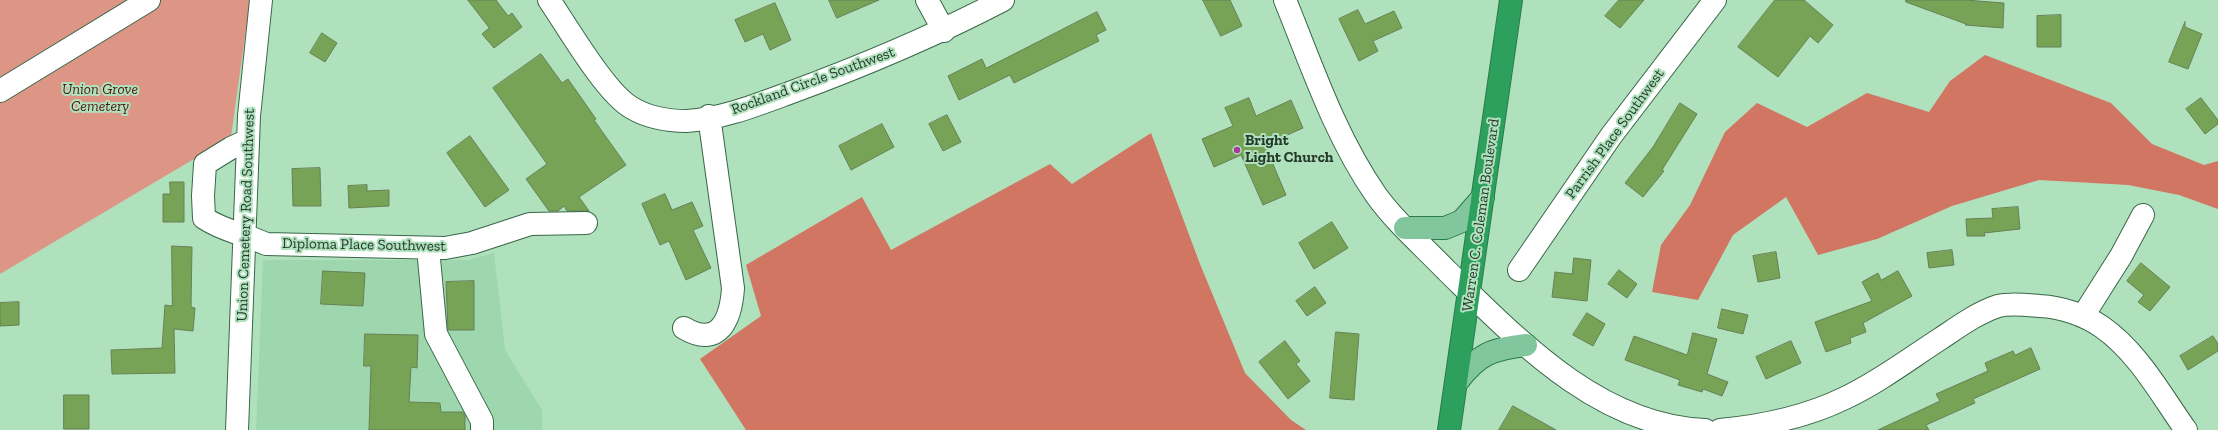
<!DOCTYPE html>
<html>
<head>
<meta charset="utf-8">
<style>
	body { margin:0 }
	canvas { display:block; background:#afe1bd }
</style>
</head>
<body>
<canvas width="2218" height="430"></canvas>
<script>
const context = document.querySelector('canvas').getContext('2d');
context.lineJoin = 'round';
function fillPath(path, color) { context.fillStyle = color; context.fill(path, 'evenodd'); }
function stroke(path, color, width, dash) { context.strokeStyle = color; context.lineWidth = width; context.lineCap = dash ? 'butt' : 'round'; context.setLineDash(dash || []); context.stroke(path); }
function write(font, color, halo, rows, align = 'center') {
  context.font = font + ' "Zilla Slab",serif'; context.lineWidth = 4; context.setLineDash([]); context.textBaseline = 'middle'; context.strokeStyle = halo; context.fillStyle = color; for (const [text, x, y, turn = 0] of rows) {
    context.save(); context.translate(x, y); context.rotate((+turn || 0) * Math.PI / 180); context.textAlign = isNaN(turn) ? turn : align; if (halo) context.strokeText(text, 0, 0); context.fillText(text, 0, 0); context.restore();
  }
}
const built = new Path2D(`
	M494,253L505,350L542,410V430H256L263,260H468Z`);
const green = new Path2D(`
	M0,0H250L231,137L0,274Z`);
const forest = new Path2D(`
	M1985,55L2111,103L2152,144L2204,165L2218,161V209L2179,195L2128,185L2039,180L1952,206L1877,239L1818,255L1786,197L1733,235L1698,300L1652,292L1661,245L1690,205L1725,132L1757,103L1807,127L1867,93L1929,112L1950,81Z
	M1151,133L1200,264L1245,373L1291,420L1306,430H746L700,359L761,316L746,265L862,197L891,250L1050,164L1072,184Z`);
const building = new Path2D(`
	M468,0H496L508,16L512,13L522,27L494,48L482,34L489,28Z
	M829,0H879L837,18Z
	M1203,0H1230L1242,26L1221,36Z
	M1619,0H1644L1620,28L1605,16Z
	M1775,0H1804L1833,25L1818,43L1810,36L1778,77L1738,47Z
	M1906,0H1965L2004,3L2003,28L1965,25L1966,24L1906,2Z
	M775,3L791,40L770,50L763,34L745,42L735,20Z
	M1358,10L1365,24L1394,11L1402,28L1373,41L1378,51L1359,61L1339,19Z
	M1097,12L1106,30L1096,35L1099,41L1014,83L1010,75L959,100L948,76L982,59L986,68Z
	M2061,15V47H2037V16Z
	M2185,22V27L2202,34L2188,69L2169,62Z
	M322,33L337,43L325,62L310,53Z
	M541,54L562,83L568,79L596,119L594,120L626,165L579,197L589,211H567L564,206L558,211H549L526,179L547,164L493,88Z
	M1249,98L1256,116L1291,100L1303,128L1265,145L1286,195L1263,205L1241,155L1214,167L1202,139L1233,126L1225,108Z
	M2201,98L2218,120V124L2205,134L2186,109Z
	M1680,103L1697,114L1662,170L1664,171L1643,197L1625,183L1653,147Z
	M947,115L961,142L943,151L929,124Z
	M882,124L894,147L851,170L839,146Z
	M470,136L509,190L485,207L447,153Z
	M320,168L321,206H293L292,169Z
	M170,182H184V222H163V194H170Z
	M367,185V191L389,190V206L349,208L348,186Z
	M665,194L672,210L692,202L703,226L693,230L711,268L686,280L669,241L660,245L642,204Z
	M2018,207L2020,229L1984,233L1985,236H1967L1966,219L1993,218L1992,209Z
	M1332,222L1348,248L1314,269L1299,243Z
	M172,246L192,247L191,307L195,308L193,331L174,329L175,373L112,374L111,350L162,348L165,305L172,306Z
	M1952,250L1954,265L1929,268L1927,253Z
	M1776,252L1780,278L1758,282L1753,256Z
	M1574,258L1591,260L1587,301L1552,297L1555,272L1572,274Z
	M2141,263L2170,287L2150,311L2138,302L2144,295L2127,281Z
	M1619,270L1637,284L1627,298L1608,284Z
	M323,271L365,273L363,306L321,304Z
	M1898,271L1912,296L1863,323L1866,332L1850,338L1851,343L1826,352L1815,322L1872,301L1862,282L1878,273L1881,280Z
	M474,281V330H448L446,282Z
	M1315,287L1326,303L1307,316L1296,301Z
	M19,302V325L0,326V303Z
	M1722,309L1748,315L1743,334L1718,328Z
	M1587,313L1605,324L1593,346L1573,335Z
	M1336,332L1359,334L1354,400L1330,398Z
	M1693,333L1717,339L1707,374L1728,382L1722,396L1703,389L1702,392L1678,385L1680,380L1625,360L1634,336L1687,355Z
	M365,334L418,335L417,368L411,367L409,402L440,403L441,412H463L465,416V430H369L371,366H364Z
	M2213,336L2218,344V351L2188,370L2180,356Z
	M1285,341L1300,361L1296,364L1310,381L1288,399L1259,362Z
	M1791,341L1801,363L1766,379L1756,357Z
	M2031,348L2040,369L1973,399L1975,403L1926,425L1929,430H1878L1940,401L1936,394L1988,371L1985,363L2013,351L2015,355Z
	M64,395H89V429H64Z
	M1513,406L1556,430H1499Z`);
const minor = new Path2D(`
	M549,0C567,26 606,94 632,108C649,118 668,121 687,121C722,119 759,104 792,92C865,65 934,36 1003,0
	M927,0L944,31
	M1285,0C1312,66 1335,136 1376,195C1396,223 1423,246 1447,271C1518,340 1599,426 1705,430
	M0,91L149,0
	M248,140L231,148L205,164L203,196L204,218C223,231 245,234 266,244L445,248L472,243L530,224L586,223
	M428,248L436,334L482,421V430
	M1519,270L1611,136L1715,0
	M2083,316L2121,256L2143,215
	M684,328C719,349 731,319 733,288L709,116
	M237,430L249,116L261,0
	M1720,430C1763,426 1806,417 1845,398C1879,382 1909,359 1940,339C1958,327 1977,313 1998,306C2011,303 2026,305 2040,306C2061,307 2085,315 2102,327C2138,352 2161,395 2186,430`);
const major = new Path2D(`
	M1405,228H1445L1462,221L1483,197
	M1457,382C1478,354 1492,349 1526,345`);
const highway = new Path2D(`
	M1449,430L1511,0`);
const markers = [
	[1237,150,4,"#a73a9a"]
];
const streetNames = [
	["Rockland Circle Southwest",813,81,-20],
	["Parrish Place Southwest",1615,134,-54],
	["Union Cemetery Road Southwest",246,215,-88],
	["Warren C. Coleman Boulevard",1481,215,-82],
	["Diploma Place Southwest",364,245,1]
];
const parkNames = [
	["Union Grove",100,90],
	["Cemetery",100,107]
];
const poiNames = [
	["Bright",1245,141],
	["Light Church",1245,158]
];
fillPath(built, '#9ed7ae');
fillPath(green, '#dd9686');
fillPath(forest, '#d07663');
fillPath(building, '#77a356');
stroke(building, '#678155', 1);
stroke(minor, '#396748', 24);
stroke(major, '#2b7c4c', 24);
stroke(highway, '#2b7c4c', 24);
stroke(minor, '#fff', 22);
stroke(major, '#82c69e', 22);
stroke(highway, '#2ea05e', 22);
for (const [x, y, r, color] of markers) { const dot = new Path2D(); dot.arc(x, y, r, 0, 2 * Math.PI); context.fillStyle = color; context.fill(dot); stroke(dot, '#afe1bd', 1.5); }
write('15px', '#25392b', '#afe1bd', streetNames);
write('italic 15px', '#4f160b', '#afe1bd', parkNames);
write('bold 15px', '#25392b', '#afe1bd', poiNames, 'left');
</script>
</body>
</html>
